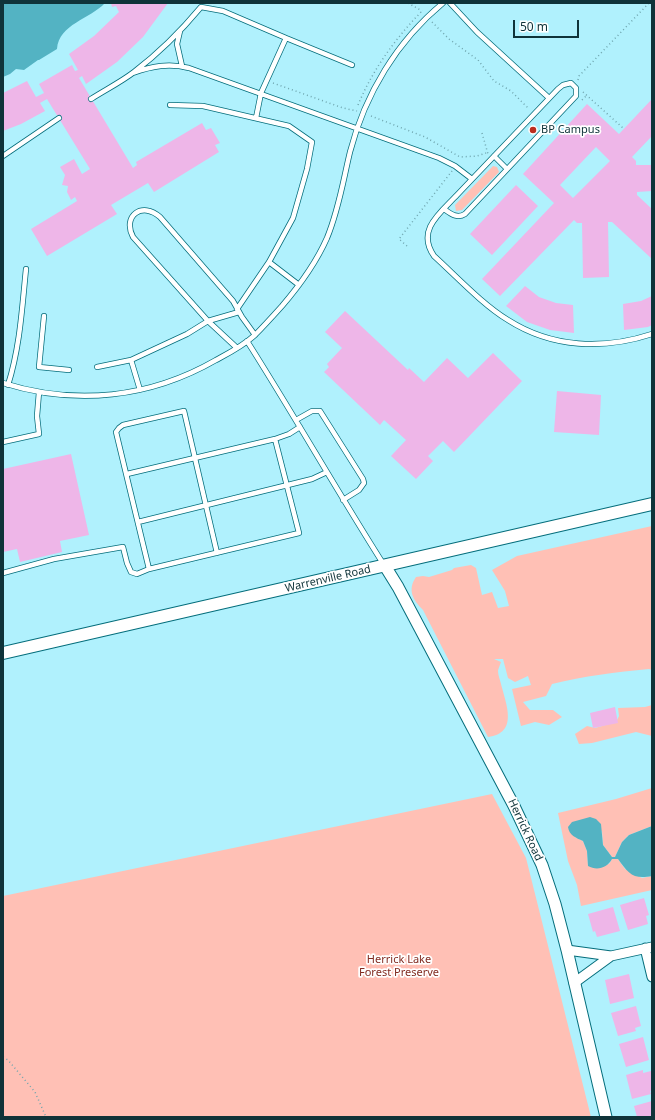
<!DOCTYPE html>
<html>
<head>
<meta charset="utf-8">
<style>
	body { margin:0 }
	#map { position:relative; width:655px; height:1120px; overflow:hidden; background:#b0f1fd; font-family:"Noto Sans",sans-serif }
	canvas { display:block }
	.frame { position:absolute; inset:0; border:4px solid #0f3339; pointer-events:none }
	.scale { position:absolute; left:513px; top:20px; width:66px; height:18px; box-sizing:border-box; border:2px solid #0f3339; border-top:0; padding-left:5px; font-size:12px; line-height:14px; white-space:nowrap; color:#0f3339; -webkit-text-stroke:3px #fff; paint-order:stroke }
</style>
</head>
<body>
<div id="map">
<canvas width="655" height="1120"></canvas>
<div class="frame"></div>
<div class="scale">50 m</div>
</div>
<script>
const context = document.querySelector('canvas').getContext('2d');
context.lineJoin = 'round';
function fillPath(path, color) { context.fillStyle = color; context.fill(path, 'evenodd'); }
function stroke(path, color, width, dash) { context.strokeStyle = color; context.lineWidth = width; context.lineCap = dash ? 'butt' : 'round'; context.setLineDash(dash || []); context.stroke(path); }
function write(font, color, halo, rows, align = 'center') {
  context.font = font + ' "Noto Sans",sans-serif'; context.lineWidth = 3.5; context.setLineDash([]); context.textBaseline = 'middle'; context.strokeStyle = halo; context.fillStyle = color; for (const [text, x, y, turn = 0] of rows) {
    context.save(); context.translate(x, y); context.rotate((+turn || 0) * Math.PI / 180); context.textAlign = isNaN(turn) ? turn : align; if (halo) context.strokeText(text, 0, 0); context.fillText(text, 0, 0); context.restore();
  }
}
const green = new Path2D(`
	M493,166L497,167L499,172L462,210L456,211L455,205Z
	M652,526V670L649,669C616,672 584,676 552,684L546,696L523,702L530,710H553L562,717L549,725L535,722L521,726L512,689L531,685L528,676L515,682L508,678L503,659H494L501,662C500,665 498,669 498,671C498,675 500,680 501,684C506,704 519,733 488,737L423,610C413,600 407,590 416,577L423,576L429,577L452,570L454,568L471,565L476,568L482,595L492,592L498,608L509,606L505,591L492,570L517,556Z
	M652,705V736L636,732L592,743L579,744L575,734L587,726L595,728L616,722L619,716L618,708L645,707Z
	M652,788V826L629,835L622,842L615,857H612L603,845L602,831L575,837L583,841L587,851L588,866L609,864L612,859H618L625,869L642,878L652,876V890L581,906L577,885L568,861L558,813L616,799Z
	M492,794L526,858L591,1117H3V896Z`);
const water = new Path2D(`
	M3,3H105C90,19 59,24 57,49L39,60H38L24,70L16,69L10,74L3,77Z
	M590,817L596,819L601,824L603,845L612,857H615L622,842L629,835L652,826V876C633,880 628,873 618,859H612C607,868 597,871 588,866L587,851L583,841C576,838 569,835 568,827L572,822Z`);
const building = new Path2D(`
	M111,3H168L143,37L117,62L86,84L82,76L79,78L133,168L137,165L136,162L202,123L206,130L211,128L220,143L215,145L219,152L154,192L148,183L111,205L117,214L47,256L31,229L77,201L75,197L71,200L67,192L68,186L62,185L65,175L60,167L74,159L82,174L90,169L47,99L40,103L45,111L21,124L3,131V93L27,81L36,97L44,93L39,84L72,65L75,71L78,70L69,54L94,36L119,12L116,6L112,7Z
	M652,99V136L632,157L636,161V165H652V191L637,192V195L652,209V259L612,222H608L609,277L583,278L582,223H577L574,220L500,296L482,279L554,203L523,174L587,104L619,134ZM596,147L610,161L573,198L560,185Z
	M516,185L538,206L492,255L470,234Z
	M525,286L539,297L556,303L573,305L574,333L550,330L527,322L506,306Z
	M652,296V325L648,327L624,330L623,304L641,301Z
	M345,311L408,370L409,368L424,382L447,358L468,378L493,353L522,381L454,452L443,441L428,456L433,461L416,479L391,456L406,440L384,420L380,425L324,372L329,367L327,364L342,348L325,332Z
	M557,391L601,395L599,435L554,432Z
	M71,454L89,535L60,541L62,552L20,562L17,549L3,552V469Z
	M615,707L618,723L593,728L590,713Z
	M644,898L649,915L646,916L648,924L628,930L620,905Z
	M613,907L620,931L597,937L595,931L593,932L588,914Z
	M629,974L634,998L610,1004L605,980Z
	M636,1006L641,1026L635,1028L636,1031L618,1036L611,1013Z
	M643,1037L649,1060L626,1067L619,1044Z
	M643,1070V1073L651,1071L652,1075V1090L650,1091L651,1094L632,1099L626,1075Z
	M652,1101V1117H637L634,1106Z`);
const path = new Path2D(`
	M408,3L422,11
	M432,22L449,39L478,60L494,81L511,91L529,109
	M578,80L579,76L649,3
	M273,83L343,108L357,111
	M583,92L623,128
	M582,100L587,95
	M358,105C373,69 395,39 422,11
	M371,116L425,137L460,157L477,156L486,153
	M482,133L488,154
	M407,246L399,239L452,171
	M3,1057L8,1060L35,1092L46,1117`);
const service = new Path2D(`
	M450,3L477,32L549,98
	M180,31L177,44L182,66
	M286,38L352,65
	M133,73C152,66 169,63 189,68L439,158L455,166L472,179
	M91,99C105,90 121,82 134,72C159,53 181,31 201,7L223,11L286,38L261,93L256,118
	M170,105L203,106L289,126L312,142L307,169L293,218L269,262L237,309
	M3,156L59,118
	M494,156L507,169
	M444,209C451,214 457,219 465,214L576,96V88L571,83L563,85L558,89L457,195C440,213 416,230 434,256C456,276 483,305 508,320C552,348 603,350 652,334
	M269,262L299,285
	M44,316L39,367L69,370
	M247,341C294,415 337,491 384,565
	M237,348L208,321L133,237C122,216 142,201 160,217L233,301L242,317L255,335
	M131,360L140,390
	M97,367L131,360L187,334L208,321L239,312
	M3,383C76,406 150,398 216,360C229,353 243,346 255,335C264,326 273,316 282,306C300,285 316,263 327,238C339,209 343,181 350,152C365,94 397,41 443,3
	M8,385C20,347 22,308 26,269
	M296,420L312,411H320L363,479L364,483L359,490L343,500
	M3,442L39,434L37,416L39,392
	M127,474L275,439L289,434L300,427
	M138,522L312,479L327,472
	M217,553L184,411L123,425L119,428L116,432L149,569L299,533L275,439
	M3,573L54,559L123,547L127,563L131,572L137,574L149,569`);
const minor = new Path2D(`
	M645,948L652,977
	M567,950L611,956L652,947
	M574,983L611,956`);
const tertiary = new Path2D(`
	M385,566L398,587L514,806L542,865L555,904L567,950L606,1117`);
const secondary = new Path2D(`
	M3,653L652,504`);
const markers = [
	[533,130,4,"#bb2e1f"]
];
const poiNames = [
	["BP Campus",541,130]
];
const streetNames = [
	["Warrenville Road",328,579,-13],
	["Herrick Road",525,830,65]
];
const parkNames = [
	["Herrick Lake",399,960],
	["Forest Preserve",399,973]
];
fillPath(green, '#ffc0b5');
fillPath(water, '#53b3c3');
fillPath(building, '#eeb6e8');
stroke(service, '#046d7b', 6);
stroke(minor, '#046d7b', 11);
stroke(tertiary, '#046d7b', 13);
stroke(secondary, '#046d7b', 14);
stroke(path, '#6fa5ae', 1.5, [1, 3]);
stroke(service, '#fff', 4.5);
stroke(minor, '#fff', 9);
stroke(tertiary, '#fff', 11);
stroke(secondary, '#fff', 12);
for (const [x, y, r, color] of markers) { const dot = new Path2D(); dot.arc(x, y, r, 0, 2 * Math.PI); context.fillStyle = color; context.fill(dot); stroke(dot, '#fff', 1.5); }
write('11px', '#0f3339', '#fff', poiNames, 'left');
write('11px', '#0f3339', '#fff', streetNames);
write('11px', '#822b20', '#fff', parkNames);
</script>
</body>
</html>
